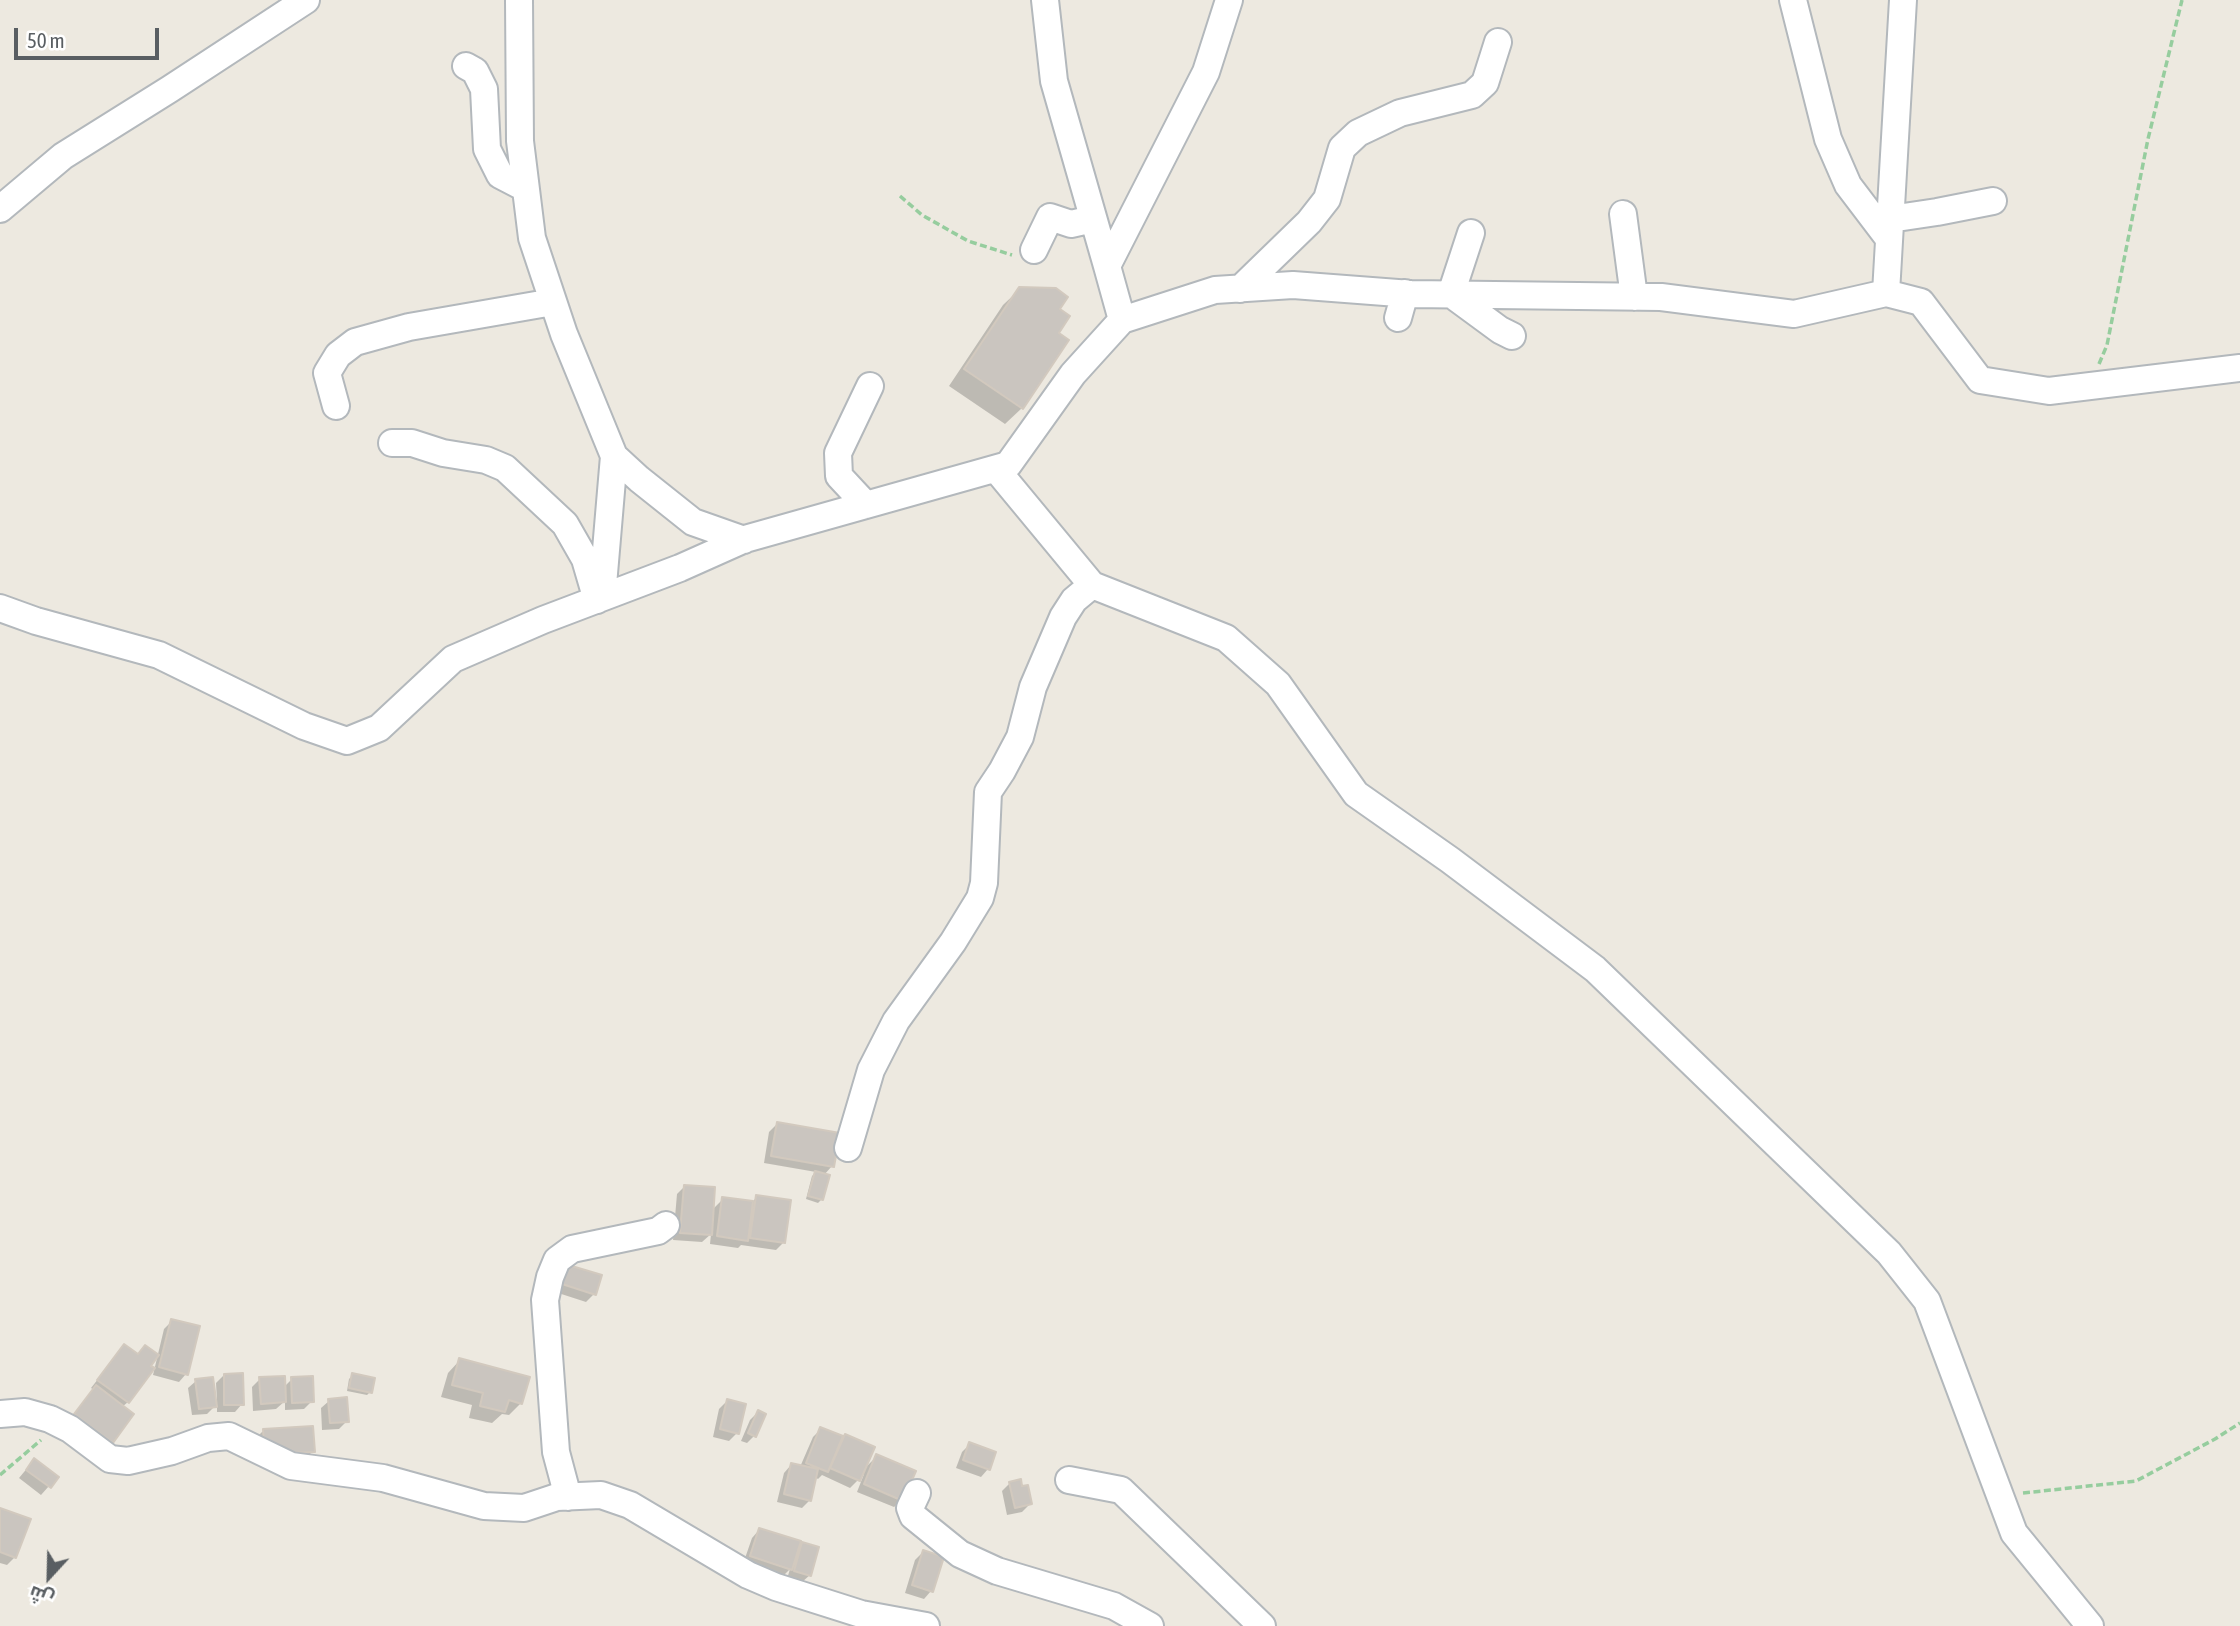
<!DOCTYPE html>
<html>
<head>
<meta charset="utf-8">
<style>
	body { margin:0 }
	#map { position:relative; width:2240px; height:1626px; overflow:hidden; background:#ede9e0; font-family:"Asap Condensed",Cairo,sans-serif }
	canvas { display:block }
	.north { position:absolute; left:14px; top:1542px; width:70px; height:70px; -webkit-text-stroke:5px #fff; paint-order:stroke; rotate:202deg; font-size:19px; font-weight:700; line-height:28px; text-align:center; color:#595e62 }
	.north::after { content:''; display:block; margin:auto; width:24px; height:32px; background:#595e62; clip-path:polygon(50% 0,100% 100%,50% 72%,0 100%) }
	.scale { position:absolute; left:14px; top:28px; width:145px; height:32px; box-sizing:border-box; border:4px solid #595e62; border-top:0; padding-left:9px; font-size:21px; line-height:24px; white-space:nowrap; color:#595e62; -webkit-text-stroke:5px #fff; paint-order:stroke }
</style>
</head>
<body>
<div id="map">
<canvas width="2240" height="1626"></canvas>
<div class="north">ش</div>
<div class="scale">50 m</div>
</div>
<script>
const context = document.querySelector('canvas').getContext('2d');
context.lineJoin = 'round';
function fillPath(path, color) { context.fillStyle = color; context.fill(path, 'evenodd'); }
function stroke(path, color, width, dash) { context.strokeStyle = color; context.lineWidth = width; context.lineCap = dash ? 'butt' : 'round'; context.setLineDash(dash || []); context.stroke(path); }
const shadow = new Path2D(`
	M1020,289L1057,310V333L1022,408L1005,424L949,386L1003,305Z
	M777,1124L832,1166L824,1175L822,1199L818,1203L806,1199L812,1176L816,1172L764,1163L769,1132Z
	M685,1186L712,1210L723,1199L751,1203L757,1197L784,1242L776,1250L741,1245L738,1248L710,1244L711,1234L702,1242L673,1240L677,1194Z
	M557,1273L594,1294L586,1302L552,1291Z
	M172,1321L186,1374L179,1382L153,1375L164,1329Z
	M124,1346L128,1402L122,1407L111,1441L103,1449L68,1423L94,1390L91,1388Z
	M460,1360L521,1403L509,1415L502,1414L492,1423L469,1418L472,1405L441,1397L448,1373Z
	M224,1375L242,1404L235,1412H217V1404L207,1414L192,1415L188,1388L196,1381L214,1401H217L216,1383Z
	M353,1375L370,1392L367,1395L347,1391L349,1379Z
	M260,1379L284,1387L292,1379L312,1401L304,1409L285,1410V1401L276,1409L253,1411L252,1387Z
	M329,1401L347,1421L339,1429L322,1430L321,1408Z
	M727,1401L737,1433L729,1441L713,1437L719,1409Z
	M758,1412L754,1436L747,1443L741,1441L750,1420Z
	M821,1429L838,1444L846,1436L863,1470L877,1456L902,1500L894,1507L857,1492L864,1474L850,1488L822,1475L818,1479L815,1477L810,1500L802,1508L777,1502L784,1473L791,1465L800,1467L813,1437Z
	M264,1430L313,1451L305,1459L256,1438Z
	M970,1444L988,1469L981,1477L956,1468L962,1452Z
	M34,1460L57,1477L41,1495L19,1478Z
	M1010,1483L1030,1504L1022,1512L1007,1515L1002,1491Z
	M0,1510L15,1557L7,1565L0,1563Z
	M759,1530L796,1550L802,1544L810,1575L802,1582L787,1579L790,1569L783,1576L743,1564L752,1538Z
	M923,1552L931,1591L924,1599L905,1593L915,1560Z`);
const building = new Path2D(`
	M1019,287L1056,288L1068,297L1060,309L1070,316L1059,333L1069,340L1023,409L964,369Z
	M777,1122L840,1133L834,1167L771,1156Z
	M815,1171L830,1175L823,1200L808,1196Z
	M684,1185L715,1187L712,1235L680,1233Z
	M756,1195L791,1200L785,1243L750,1238Z
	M722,1197L753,1201L748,1241L717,1236Z
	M565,1264L602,1275L596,1295L559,1283Z
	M171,1319L200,1326L188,1375L159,1367Z
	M124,1344L138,1354L145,1345L159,1355L151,1366L155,1368L129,1403L97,1380Z
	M459,1358L530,1377L522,1404L509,1400L505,1412L480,1406L483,1393L452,1385Z
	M243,1373L244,1405H224V1374Z
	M352,1373L375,1378L372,1393L349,1388Z
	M285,1376L286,1402L261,1404L259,1377Z
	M313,1376L314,1402L292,1403L291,1377Z
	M213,1377L217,1407L199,1409L195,1379Z
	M96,1385L134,1414L113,1443L74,1414Z
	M347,1397L349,1422L330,1423L328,1399Z
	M727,1399L746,1404L739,1434L720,1429Z
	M758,1410L766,1414L756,1437L748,1433Z
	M313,1426L315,1452L289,1453L264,1445L263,1429Z
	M820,1427L843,1436L828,1472L806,1463Z
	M845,1434L875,1447L860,1481L830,1468Z
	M969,1442L996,1452L990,1470L963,1460Z
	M876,1454L916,1471L903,1501L864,1484Z
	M34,1458L59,1477L51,1488L26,1470Z
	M791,1463L818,1469L811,1501L784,1494Z
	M1021,1479L1022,1486L1028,1485L1032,1504L1015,1508L1009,1482Z
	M0,1508L31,1519L16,1558L0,1552Z
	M759,1528L801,1541L792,1570L750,1556Z
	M802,1542L819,1547L811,1576L794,1571Z
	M923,1550L944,1557L933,1592L912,1585Z`);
const path = new Path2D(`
	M900,196L922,215L968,241L1012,255
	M2099,364L2107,345L2148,139L2182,0
	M0,1475L41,1440
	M2023,1493L2136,1481L2215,1439L2240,1423`);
const minor = new Path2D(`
	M519,0L520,141L532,238L564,334L614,456L639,479L693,522L744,540
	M1045,0L1054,81L1107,266
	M1793,0L1828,139L1848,185L1889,239
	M466,66L475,71L484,89L487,149L500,175L525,188
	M0,209L63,156L170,89L306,0
	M1623,214L1634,297
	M1890,219L1937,212L1993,201
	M1471,233L1451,294L1500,330L1512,336
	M1034,250L1050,217L1071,224L1093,219
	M1240,289L1309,222L1327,199L1342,148L1358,133L1400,113L1472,95L1485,83L1498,42
	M1886,293L1903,0
	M1398,318L1405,293
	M1122,320L1107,266L1206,72L1229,0
	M336,406L327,373L338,355L355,342L409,327L553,302
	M392,443H412L443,453L486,460L505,468L565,524L585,559L597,600
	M996,469L1092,585L1226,638L1278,684L1356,794L1450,860L1595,969L1889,1253L1927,1301L2014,1533L2090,1626
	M866,505L839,476L838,453L870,386
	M602,597L614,456
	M0,608L36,621L159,655L304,726L347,741L379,728L453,659L543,620L680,568L745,539L1008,465L1073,374L1122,320L1215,290L1293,285L1411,294L1661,297L1794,314L1886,293L1921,302L1980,380L2049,391L2240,368
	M848,1148L871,1070L896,1021L953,942L980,898L984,883L988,792L1002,771L1020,737L1033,687L1063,617L1074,600L1092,585
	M0,1414L25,1412L50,1419L70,1429L110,1459L128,1461L172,1451L208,1438L229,1436L291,1466L383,1478L484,1506L524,1508L557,1497L601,1495L630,1505L748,1575L776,1587L861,1614L926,1626
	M1069,1480L1121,1490L1262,1626
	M917,1493L910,1508L913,1516L960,1554L997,1571L1114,1606L1150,1626
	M568,1497L556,1452L545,1300L550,1277L557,1260L572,1249L658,1231L666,1225`);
fillPath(shadow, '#0003');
fillPath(building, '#cac5bf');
stroke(building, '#d2c9be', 2);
stroke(minor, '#b3b8bc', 30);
stroke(path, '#96cd9e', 3.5, [7, 3.5]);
stroke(minor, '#fff', 26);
</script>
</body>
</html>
